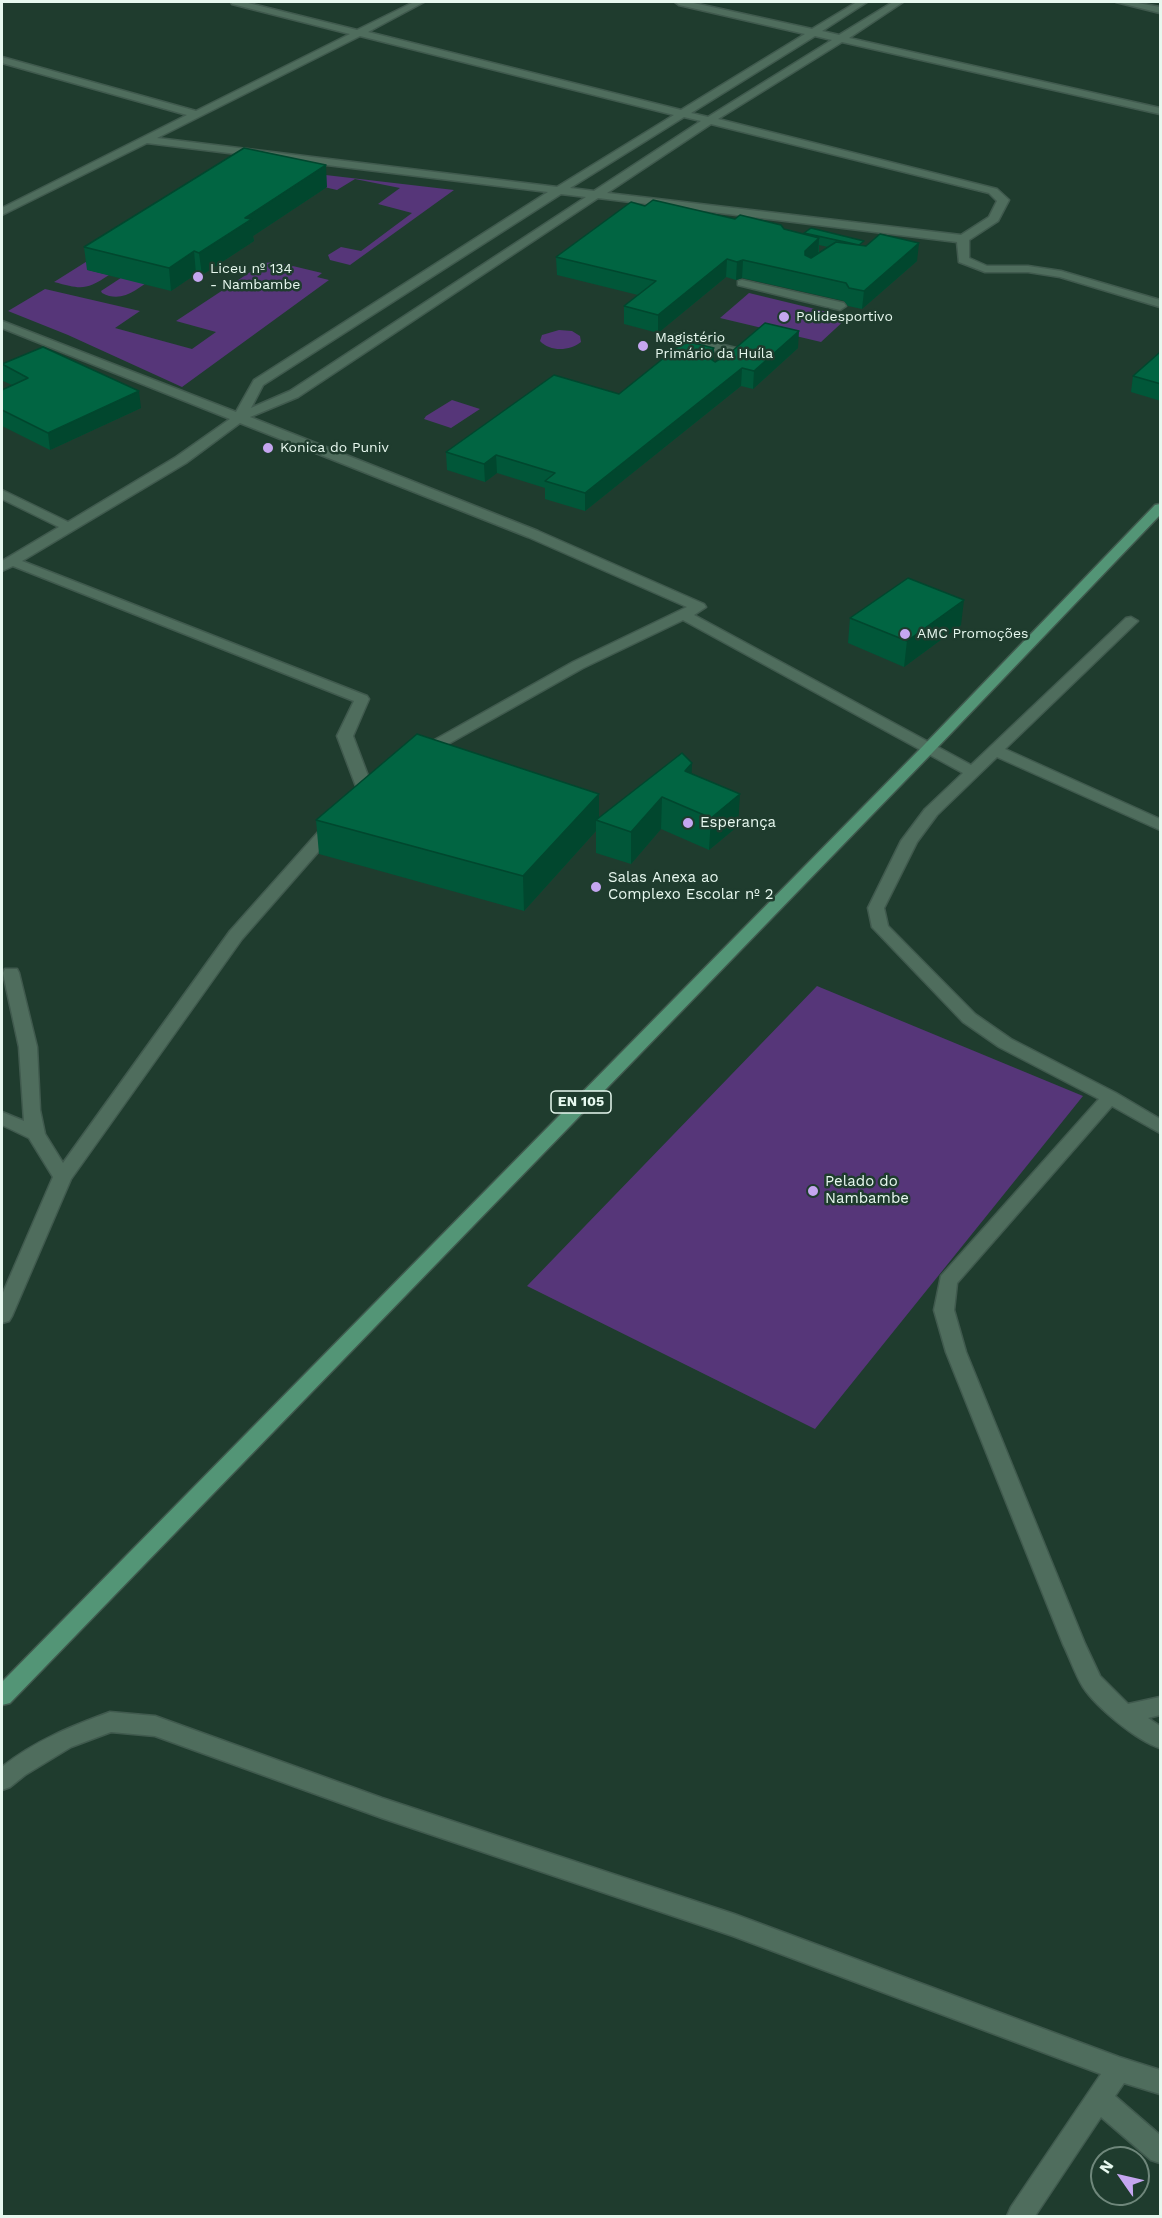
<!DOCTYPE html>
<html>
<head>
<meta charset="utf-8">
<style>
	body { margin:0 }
	#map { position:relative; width:1162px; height:2218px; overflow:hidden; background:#1f3c2e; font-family:"Work Sans",sans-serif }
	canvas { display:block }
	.frame { position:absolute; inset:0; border:3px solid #e7f8ef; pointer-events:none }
	.north { position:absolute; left:1090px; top:2146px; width:60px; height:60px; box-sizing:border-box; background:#1f3c2e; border:2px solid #6f877b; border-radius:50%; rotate:304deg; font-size:16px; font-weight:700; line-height:24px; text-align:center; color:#e7f8ef }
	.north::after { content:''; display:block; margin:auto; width:21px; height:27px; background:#c5a6f0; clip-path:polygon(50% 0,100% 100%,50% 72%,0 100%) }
</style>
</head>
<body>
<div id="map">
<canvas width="1162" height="2218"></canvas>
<div class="frame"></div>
<div class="north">N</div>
</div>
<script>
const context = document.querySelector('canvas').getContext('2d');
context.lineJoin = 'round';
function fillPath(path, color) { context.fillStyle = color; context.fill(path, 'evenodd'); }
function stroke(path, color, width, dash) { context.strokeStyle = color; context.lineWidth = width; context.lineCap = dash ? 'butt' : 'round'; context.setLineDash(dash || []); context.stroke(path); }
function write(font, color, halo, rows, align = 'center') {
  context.font = font + ' "Work Sans",sans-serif'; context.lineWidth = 5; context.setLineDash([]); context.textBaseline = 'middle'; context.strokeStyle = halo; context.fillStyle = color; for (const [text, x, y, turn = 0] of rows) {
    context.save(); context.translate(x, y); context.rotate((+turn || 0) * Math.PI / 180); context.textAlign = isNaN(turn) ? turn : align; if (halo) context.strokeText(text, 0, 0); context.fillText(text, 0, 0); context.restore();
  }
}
const green = new Path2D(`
	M240,165L454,190L350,265L330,260L328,255L341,247L361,251L412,213L378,204L400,188L355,179L337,190L246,169L88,270L109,275C85,291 81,289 54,282Z
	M276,262L322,273L317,277L329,280L182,387L68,335L8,311L45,289L140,311L115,328L192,349L216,332L176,321L264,263Z
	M130,272L153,278C137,289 122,304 102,293L101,291Z
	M749,293L848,317L821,342L720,318Z
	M559,330L572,331L580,336L581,342C570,351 550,352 540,341L542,335Z
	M452,400L480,409L451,428L424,419L426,416Z
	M817,986L1083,1096L815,1429L527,1286Z`);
const minor = new Path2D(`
	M231,2H244L357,30L414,2H424L368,32L681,110L805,34L679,5L675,2H689L812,29L857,2H867L822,31L839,35L893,2H903L849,38L1160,108V114L842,42L718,119L997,189L1009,200L998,221L969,240V258L987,266H1028L1061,271L1160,300V307L1060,277L1028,272H985L959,262L957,242L598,198L298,397L250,417L538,531L704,604L706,607L694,615L971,765L1126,618L1131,617L1138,621L1005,749L1160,819V830L997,757L937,815L917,842L884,908L888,926L975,1014L1011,1039L1116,1093L1160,1119V1133L1112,1106L957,1283L954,1310L966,1352L1085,1644L1100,1676L1128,1704L1160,1697V1715L1148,1718L1160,1726V1748C1137,1741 1096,1707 1083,1687C1075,1674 1070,1658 1063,1644L946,1352L934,1310L941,1276L1099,1099L999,1047L963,1022L872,927L868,908L901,841L925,809L963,773L683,620L583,668L425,757H415L412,754L415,751L573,662L687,607L528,537L240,423L186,463L22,561L367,696L369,699L353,736L373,789L370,792L365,794L357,789L337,736L354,701L13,566L2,571V561L59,527L2,499V490L68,522L176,457L230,419L2,328V321L236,412L254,380L548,192L147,143L2,215V208L187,115L2,63V57L196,111L350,34L232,4ZM360,36L674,115L557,187L157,138ZM815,36L832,40L708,117L691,113ZM684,117L701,121L594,191L570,188ZM711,124L989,193L997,201L989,217L961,235L607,193ZM561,194L586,197L290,391L251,408L263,385Z
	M1116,2H1132L1160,7V13Z
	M742,280L844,303L846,306L840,310L738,285V281Z
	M678,334L740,349L742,352L736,356L674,341V335Z
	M334,819L340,821L342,824L340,827L242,939L71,1179L12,1316L9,1321L2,1323V1295L53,1177L29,1138L2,1125V1112L24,1121L19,1047L3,973L5,969H17L19,973L37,1047L40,1110L45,1134L63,1163L230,931L328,821Z
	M110,1712L155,1716L382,1798L734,1914L1119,2057L1160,2070V2094L1124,2083L1115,2096L1160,2135V2163L1151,2160L1101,2117L1035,2216H1007L1011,2207L1101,2074L733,1936L382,1818L155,1736L111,1732L71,1747L25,1775L10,1787L2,1790V1767C34,1741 72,1726 110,1712Z`);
const primary = new Path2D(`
	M1160,504V515L934,751L10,1703L2,1705V1682L924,745L1155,505Z`);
const wall = new Path2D(`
	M327,187L253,236L254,241L202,275L196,274L171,291L87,270L84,247Z
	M645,206L804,234V233L864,246L917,261L862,309L848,306L844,301L742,278L736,280L726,277L658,333L624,324V306L638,295L557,275L556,257ZM819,245L828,247L819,253Z
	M714,348L713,361L715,362L798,348L753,389L741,386L585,511L545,499V488L497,473L485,482L447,470L446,452L619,394Z
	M1161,353V401L1131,392L1133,376Z
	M2,364L141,408L50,450L2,426V390L12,385L3,381Z
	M850,618L961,625L904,667L848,643Z
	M692,774L738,826L709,850L661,829L631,864L596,853V831L524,911L319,854L316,820L599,794V818Z`);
const shadedWall = new Path2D(`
	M326,165L327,187L253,236L254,241L202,275L199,253L245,218Z
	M819,238L818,256L804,269L805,251Z
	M919,243L917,261L862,309L864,291Z
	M194,251L196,274L171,291L169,268Z
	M727,259L726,277L658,333V315Z
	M743,260L742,278L736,280L737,262Z
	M799,331L798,348L753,389L754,371Z
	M714,348L713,365L706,356Z
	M742,368L741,386L585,511V493Z
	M139,391L141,408L50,450L48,433Z
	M496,455L497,473L485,482L484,464Z
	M964,600L961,625L904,667L907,641Z
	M692,763L691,795L685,771Z
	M599,794V821L596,820V831L524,911L523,876Z
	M740,794L738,826L709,850L711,818Z
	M662,797L661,829L631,864V832Z`);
const building = new Path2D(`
	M244,148L326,165L245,218L252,219L199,253L194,251L169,268L84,247Z
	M653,200L735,219L740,215L781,225L784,229L819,238L805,251V255L811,258L836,242L866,246L880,234L919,243L864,291L849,288L846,283L743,260L737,262L727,259L658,315L624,306L656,281L556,257L631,202L645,206Z
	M811,228L864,241L859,245L804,233Z
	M765,323L799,331L754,371L742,368L585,493L545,481L555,473L496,455L484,464L446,452L554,375L619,394L685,341L714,348L706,356L715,362L731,352Z
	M43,347L139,391L48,433L2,410V390L28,378L2,364Z
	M1159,353H1161V384L1133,376Z
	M908,578L964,600L907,641L850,618Z
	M417,734L599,794L523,876L316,820Z
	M682,753L692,763L685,771L740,794L711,818L662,797L631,832L596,820Z`);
const markers = [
	[198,277,6,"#c5a6f0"],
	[784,317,6,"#c5a6f0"],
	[643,346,6,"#c5a6f0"],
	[268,448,6,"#c5a6f0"],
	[905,634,6,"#c5a6f0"],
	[688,823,6,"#c5a6f0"],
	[596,887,6,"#c5a6f0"],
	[813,1191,6,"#c5a6f0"]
];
const farPoinames = [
	["Liceu nº 134",210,269],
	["- Nambambe",210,285],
	["Polidesportivo",796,317],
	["Magistério",655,338],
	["Primário da Huíla",655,354],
	["Konica do Puniv",280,448],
	["AMC Promoções",917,634]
];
const shields = [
	[581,1102,60]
];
const shieldNames = [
	["EN 105",581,1102]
];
const poiNames = [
	["Esperança",700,823],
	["Salas Anexa ao",608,878],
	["Complexo Escolar nº 2",608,895],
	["Pelado do",825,1182],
	["Nambambe",825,1199]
];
fillPath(green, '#563679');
stroke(minor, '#405a4e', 3);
stroke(primary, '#405a4e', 3);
fillPath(minor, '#4f6d5d');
fillPath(primary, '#539576');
fillPath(wall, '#015739');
fillPath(shadedWall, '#01472e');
fillPath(building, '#016542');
stroke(building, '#01472e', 1.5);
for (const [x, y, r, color] of markers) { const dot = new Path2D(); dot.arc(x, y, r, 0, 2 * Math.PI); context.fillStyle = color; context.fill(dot); stroke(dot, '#1f3c2e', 2); }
write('14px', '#e7f8ef', '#1f3c2e', farPoinames, 'left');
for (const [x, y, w] of shields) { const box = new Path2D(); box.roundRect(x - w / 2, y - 11, w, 22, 4.5); context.fillStyle = '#1f3c2e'; context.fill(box); stroke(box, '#e7f8ef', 1.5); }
write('bold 14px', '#e7f8ef', null, shieldNames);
write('15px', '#e7f8ef', '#1f3c2e', poiNames, 'left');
</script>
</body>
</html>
